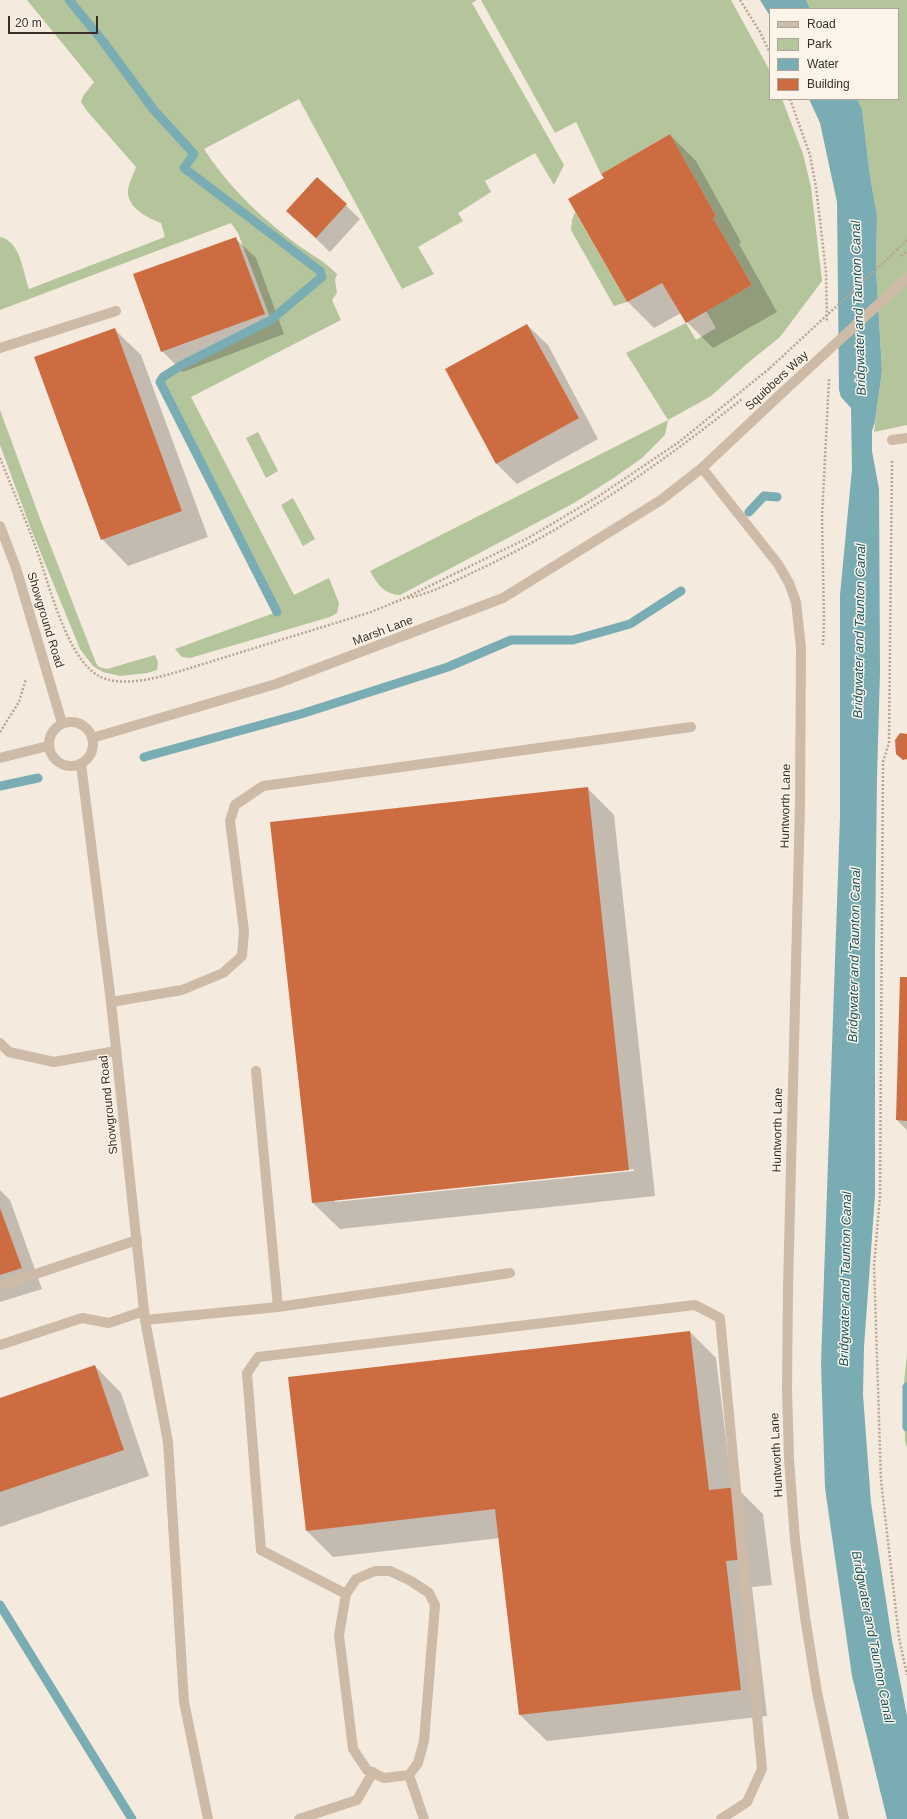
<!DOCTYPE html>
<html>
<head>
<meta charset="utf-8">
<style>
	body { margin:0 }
	#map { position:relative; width:907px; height:1819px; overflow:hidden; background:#f4eadd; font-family:Arial,sans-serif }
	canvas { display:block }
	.legend { position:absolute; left:769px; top:8px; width:130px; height:92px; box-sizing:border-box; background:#fbf4e9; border:1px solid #ada59c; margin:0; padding:5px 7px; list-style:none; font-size:12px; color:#392f28 }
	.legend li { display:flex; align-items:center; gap:8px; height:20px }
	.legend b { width:20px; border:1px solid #ada59c }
	.scale { position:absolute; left:8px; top:16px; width:90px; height:18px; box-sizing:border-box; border:2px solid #392f28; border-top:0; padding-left:5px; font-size:12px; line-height:14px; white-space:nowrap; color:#392f28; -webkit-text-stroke:3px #fbf4e9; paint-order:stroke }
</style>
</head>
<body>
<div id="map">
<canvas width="907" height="1819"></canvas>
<ul class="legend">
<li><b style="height:5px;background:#cdbba7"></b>Road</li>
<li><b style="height:11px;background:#b4c49b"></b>Park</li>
<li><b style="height:11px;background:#79adb3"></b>Water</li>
<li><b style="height:11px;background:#cd6c41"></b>Building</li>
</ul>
<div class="scale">20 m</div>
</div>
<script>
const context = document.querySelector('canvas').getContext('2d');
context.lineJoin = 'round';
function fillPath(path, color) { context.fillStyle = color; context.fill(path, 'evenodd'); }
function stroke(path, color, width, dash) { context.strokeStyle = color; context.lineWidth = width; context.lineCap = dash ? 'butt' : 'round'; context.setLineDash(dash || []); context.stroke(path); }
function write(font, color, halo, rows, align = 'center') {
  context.font = font + ' Arial,sans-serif'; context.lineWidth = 3; context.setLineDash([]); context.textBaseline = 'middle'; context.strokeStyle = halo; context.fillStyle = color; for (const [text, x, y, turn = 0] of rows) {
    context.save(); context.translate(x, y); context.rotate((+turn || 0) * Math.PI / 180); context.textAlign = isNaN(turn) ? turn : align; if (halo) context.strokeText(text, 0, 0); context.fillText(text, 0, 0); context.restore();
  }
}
const green = new Path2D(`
	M27,0H477L472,3L564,165L554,185L535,153L485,181L491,192L458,213L463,221L418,247L434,274L402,289L299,99L204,149C225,182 255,212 286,236C302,250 323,259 337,274L335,280L337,293L332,300L341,320L191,397L294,595L329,578L339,603L337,613L330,617L190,658L182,657L175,649L277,612L160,382C169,366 249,333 271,320L238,233L231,223L0,310V237C21,241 23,273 29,289L165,237L161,223C148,218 127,208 128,191C128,184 134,174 136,167L87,111L81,102L83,96L94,82Z
	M481,0H731L770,71V99H782L803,154L811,187L822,281L780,337L749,362L711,396L668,420L665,435L642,458L612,479L574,503L400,595C384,594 378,585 370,571L668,420L626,353L686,323L696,340L716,328L706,311L752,285L713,218L716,216L670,134L601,174L576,122L555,133Z
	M806,0H907V425L874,432L882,371L876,268L877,215L870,176L862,109L857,99H898V9H810Z
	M575,212L627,302L614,306L571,230L572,220Z
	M0,410L39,516L96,663L99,667L107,669L155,655L158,662L157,670L147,673L120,676L103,672L93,666L80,649L31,529L0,445Z
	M258,432L278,471L266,478L246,438Z
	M293,498L315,539L303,546L281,505Z
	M907,1355V1448L905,1441L904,1382Z`);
const water = new Path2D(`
	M760,0H806L810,9H770V16Z
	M809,99H857L862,109L870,176L877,215L876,268L882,371L875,422L872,431V451L879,489L880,672L877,777L875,948V1195L864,1347L863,1395L871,1503L892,1640L907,1716V1819H887L852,1676L825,1488L821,1363L840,817V595L852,469L851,408L841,397L839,390L837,202L820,123Z`);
const shadow = new Path2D(`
	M670,135L696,161L741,242L739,244L777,312L713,348L687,322L681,313L654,328L628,302L569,199L605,179Z
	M317,178L360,219L330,252L287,211Z
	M235,238L256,258L284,334L183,372L162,351Z
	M527,325L548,345L598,439L517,484L497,464Z
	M114,329L141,355L208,537L128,566L102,539Z
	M588,789L614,815L655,1196L340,1229L313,1203ZM634,1169V1171L335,1202V1200Z
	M907,978V1130L897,1120Z
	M0,1190L10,1200L42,1289L0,1302Z
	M690,1332L716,1358L732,1488H737L763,1514L772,1585L752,1587L767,1716L547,1741L520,1715L500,1538L333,1557L307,1531Z
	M95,1366L121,1393L149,1476L0,1527V1399Z`);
const stream = new Path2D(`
	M69,0L102,40L153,109L194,154L184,168L320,271L322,277L317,281L271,320L182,365L163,377L160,382L277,612
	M749,512L764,496L777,497
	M144,757L301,714L448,667L511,640H573L630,624L681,591
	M0,786L38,778
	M907,1387V1427
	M0,1605L132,1819`);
const building = new Path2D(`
	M670,134L716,216L713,218L752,285L686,323L662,283L627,302L568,199L604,178L601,174Z
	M317,177L347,204L316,238L286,211Z
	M236,237L265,314L161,352L133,274Z
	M527,324L579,418L496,464L445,369Z
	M115,328L182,511L101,540L34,357Z
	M900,733L907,734V759L903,760L896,754L895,740Z
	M588,787L629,1170L312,1203L270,822Z
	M900,977H907V1121L896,1120Z
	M0,1208L22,1268L0,1275Z
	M690,1331L709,1490L738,1487L746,1559L726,1561L741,1690L519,1715L495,1509L306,1531L288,1377Z
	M95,1365L124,1450L0,1492V1398Z`);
const path = new Path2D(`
	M740,0L760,32L770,53
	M790,99L810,155L816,187L826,272L827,322
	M897,250L907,240
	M901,256L907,250
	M0,458C12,488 25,518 36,548C49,582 67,664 103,678C125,686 152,679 174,673L371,612L405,598L528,538L599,496L679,442L770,368
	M892,461L889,743L883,762L880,1197L874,1265L881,1480L899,1638L907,1675
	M408,598C433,593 456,580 478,570C574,525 660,464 742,399
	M823,645L824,620L822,517L829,379
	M0,732L19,702L26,679`);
const service = new Path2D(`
	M0,348L116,311
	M111,1002L182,990L223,973L242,956L244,931L230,821L235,805L263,786L691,727
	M0,1043L9,1052L54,1062L116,1051
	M0,1286L137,1240
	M278,1307L510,1273
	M145,1320L278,1307L256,1071
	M0,1345L82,1318L109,1323L144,1311
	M168,1442L184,1702L208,1819
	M375,1571H390L411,1581L429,1593L435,1605L424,1741L418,1763L409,1775L384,1778L367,1770L353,1749L339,1635L346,1594L356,1579Z
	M346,1594L261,1550L247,1373L258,1357L695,1305L720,1318L762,1769L747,1802L721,1819
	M409,1775L424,1819
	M299,1819L357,1800L373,1772`);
const minor = new Path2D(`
	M892,440L907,438
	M702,468L778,564L789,583L796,602L801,648L800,803L788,1287L787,1389L789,1459L795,1540L805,1617L817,1692L844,1819
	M0,526L16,568L62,723
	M49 744a22 22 0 1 1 44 0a22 22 0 1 1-44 0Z
	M92,738L276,684L503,598L661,500L702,468L784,391
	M0,758L48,746
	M81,764L111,1002L145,1320L168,1442`);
const pathBridge = new Path2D(`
	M770,368L897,250`);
const minorBridge = new Path2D(`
	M784,391L907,278`);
const streetNames = [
	["Squibbers Way",777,381,-43],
	["Showground Road",45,620,73],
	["Marsh Lane",383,631,-21],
	["Huntworth Lane",786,806,-89],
	["Showground Road",109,1105,-96],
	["Huntworth Lane",778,1130,-89],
	["Huntworth Lane",777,1455,-93]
];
const waterNames = [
	["Bridgwater and Taunton Canal",859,308,-92],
	["Bridgwater and Taunton Canal",860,631,-89],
	["Bridgwater and Taunton Canal",855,955,-89],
	["Bridgwater and Taunton Canal",846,1279,-89],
	["Bridgwater and Taunton Canal",872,1637,79]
];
fillPath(green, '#b4c49b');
fillPath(water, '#79adb3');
fillPath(shadow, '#0003');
stroke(stream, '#79adb3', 9);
fillPath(building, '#cd6c41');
stroke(path, '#b9a591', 2.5, [2, 2]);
stroke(service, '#cdbba7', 10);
stroke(minor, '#cdbba7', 10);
stroke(pathBridge, '#b9a591', 2.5, [2, 2]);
stroke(minorBridge, '#cdbba7', 10);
write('12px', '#392f28', '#fbf4e9', streetNames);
write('italic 13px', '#1b555e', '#fbf4e9', waterNames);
</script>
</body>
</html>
